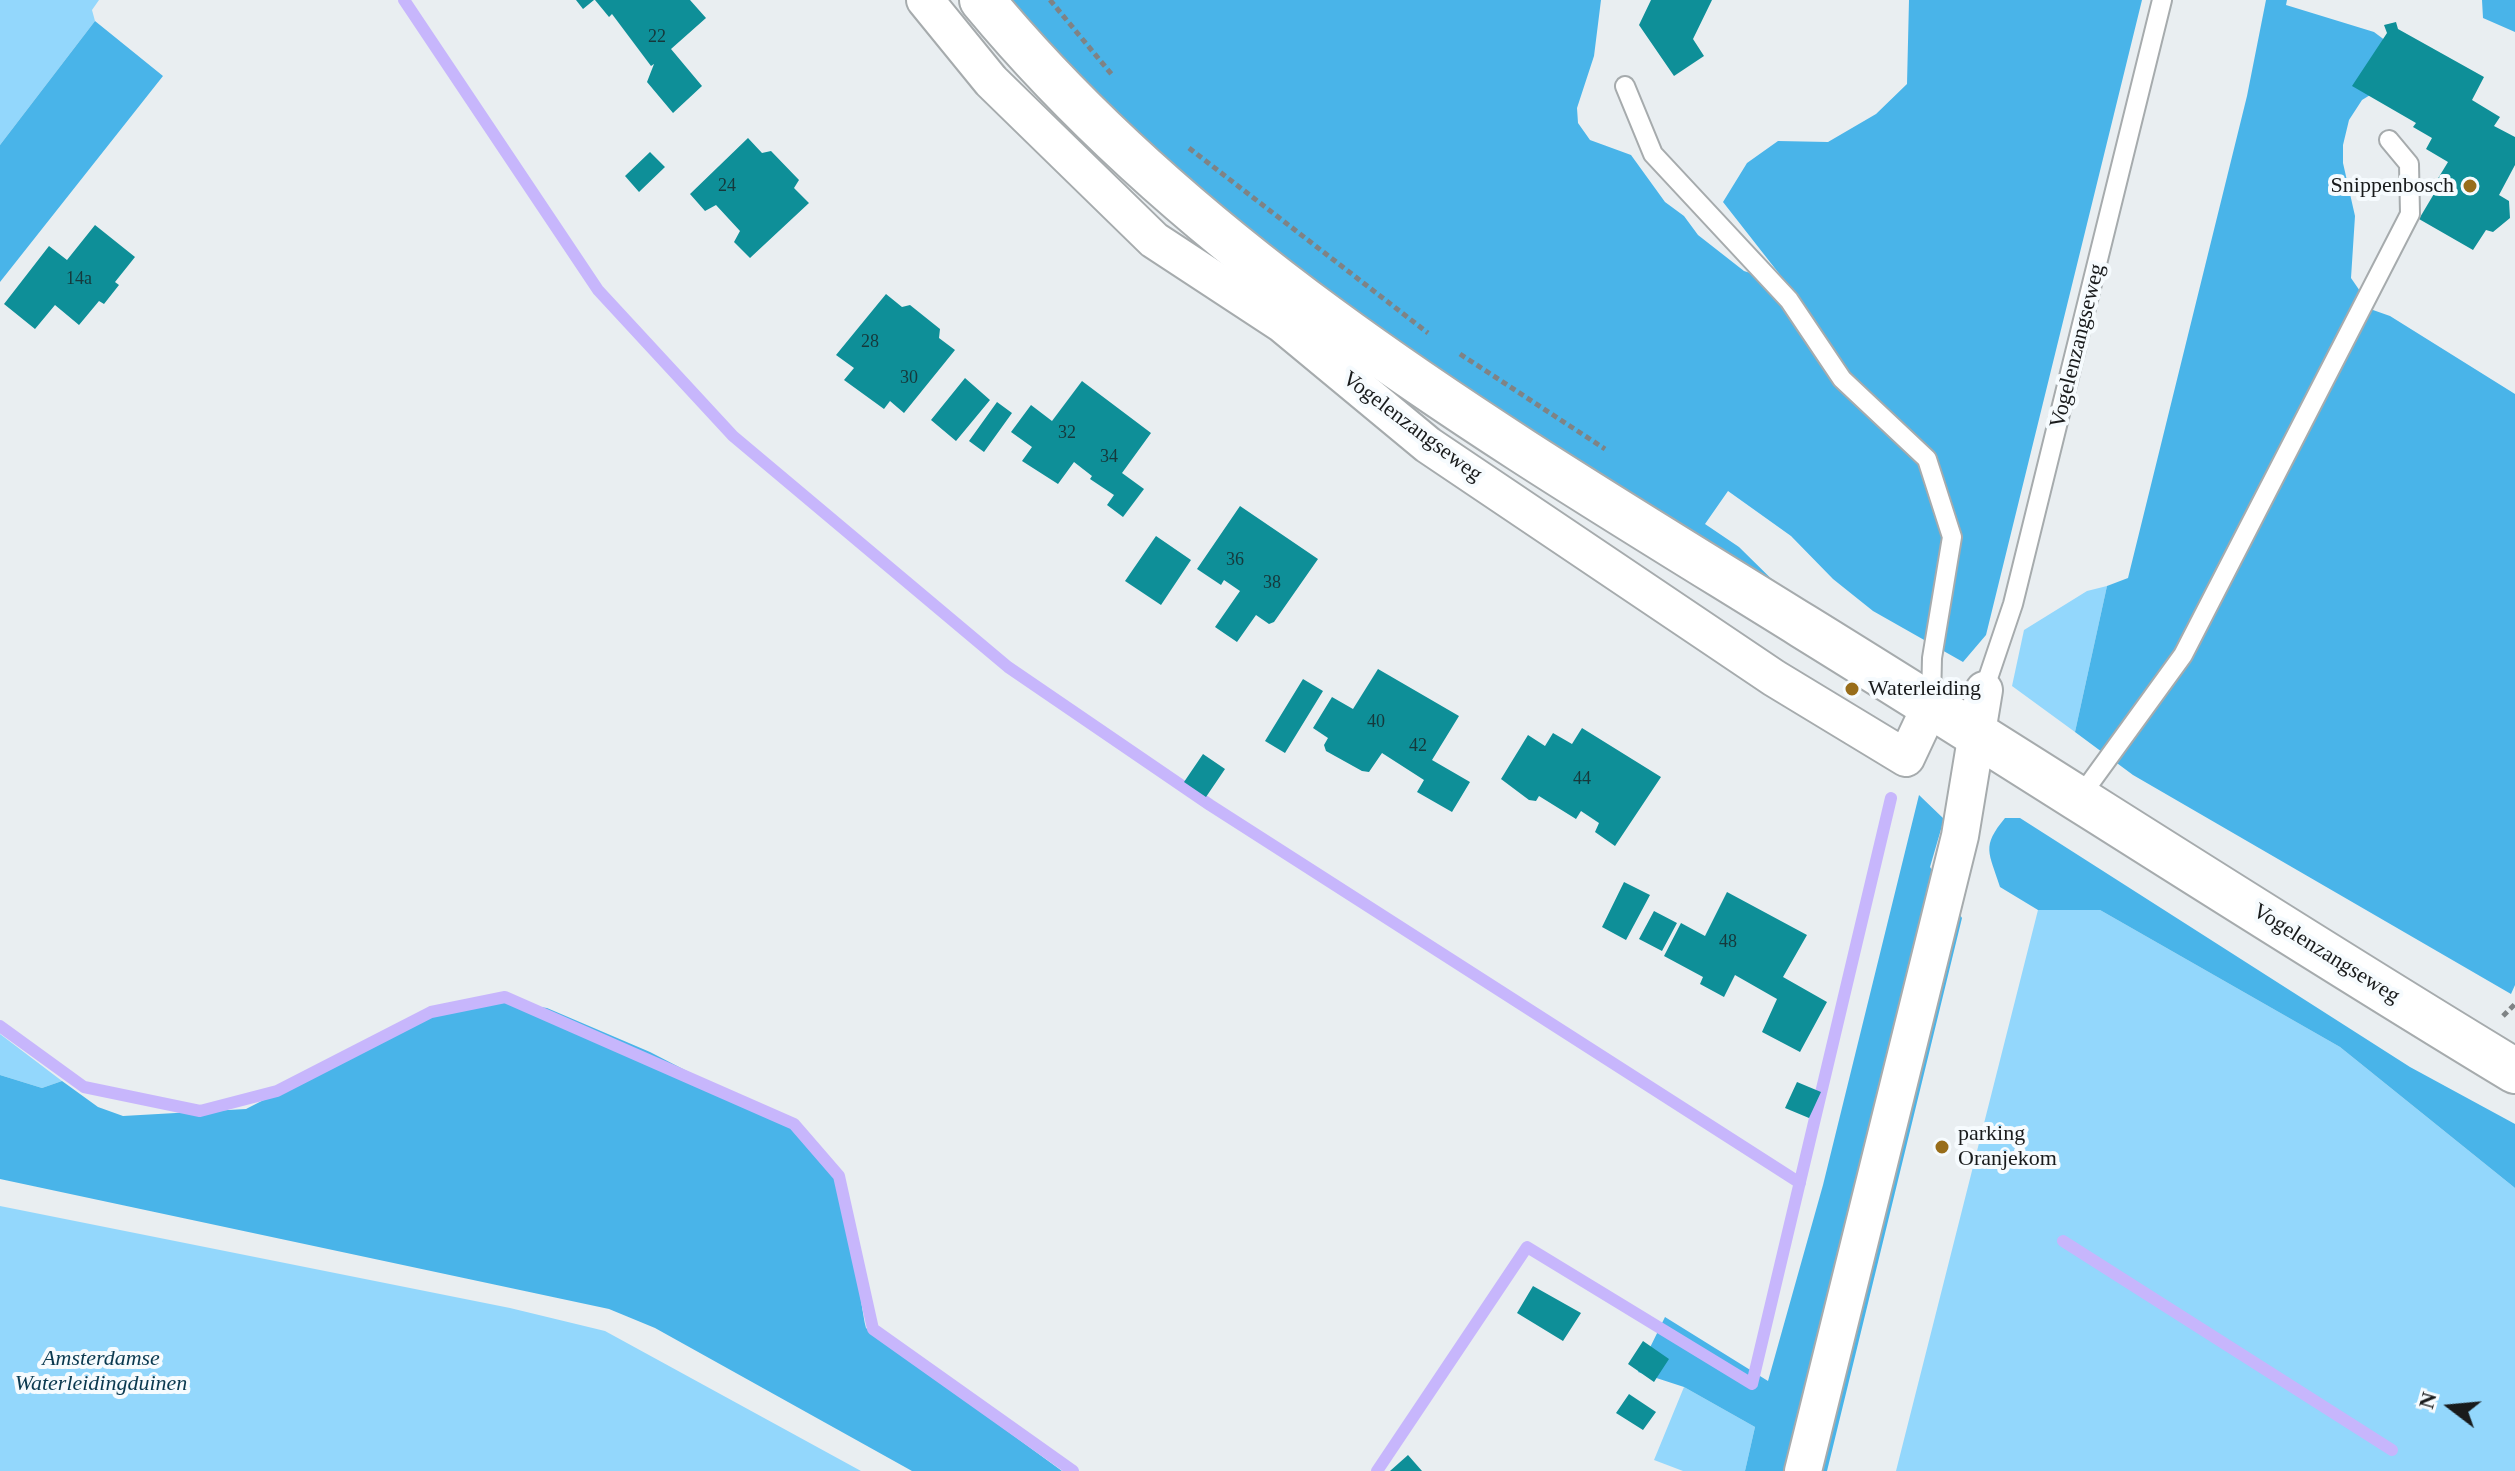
<!DOCTYPE html>
<html>
<head>
<meta charset="utf-8">
<style>
	body { margin:0 }
	#map { position:relative; width:2515px; height:1471px; overflow:hidden; background:#e9eef1; font-family:Georgia,serif }
	canvas { display:block }
	.north { position:absolute; left:2411px; top:1367px; width:80px; height:80px; -webkit-text-stroke:6px #f6fbfe; paint-order:stroke; rotate:286deg; font-size:22px; font-weight:700; line-height:32px; text-align:center; color:#191b1c }
	.north::after { content:''; display:block; margin:auto; width:28px; height:36px; background:#191b1c; clip-path:polygon(50% 0,100% 100%,50% 72%,0 100%) }
</style>
</head>
<body>
<div id="map">
<canvas width="2515" height="1471"></canvas>
<div class="north">N</div>
</div>
<script>
const context = document.querySelector('canvas').getContext('2d');
context.lineJoin = 'round';
function fillPath(path, color) { context.fillStyle = color; context.fill(path, 'evenodd'); }
function stroke(path, color, width, dash) { context.strokeStyle = color; context.lineWidth = width; context.lineCap = dash ? 'butt' : 'round'; context.setLineDash(dash || []); context.stroke(path); }
function write(font, color, halo, rows, align = 'center') {
  context.font = font + ' Georgia,serif'; context.lineWidth = 8; context.setLineDash([]); context.textBaseline = 'middle'; context.strokeStyle = halo; context.fillStyle = color; for (const [text, x, y, turn = 0] of rows) {
    context.save(); context.translate(x, y); context.rotate((+turn || 0) * Math.PI / 180); context.textAlign = isNaN(turn) ? turn : align; if (halo) context.strokeText(text, 0, 0); context.fillText(text, 0, 0); context.restore();
  }
}
const green = new Path2D(`
	M0,0H99L92,10L95,21L0,145Z
	M2107,586L2075,732L2012,686L2024,630L2087,591Z
	M2038,910H2100L2340,1047L2515,1188V1471H1896Z
	M0,1034L62,1081L42,1088L0,1075Z
	M0,1206L510,1308L605,1331L861,1471H0Z
	M1684,1387L1755,1427L1745,1471H1683L1654,1460Z`);
const forest = new Path2D(`
	M998,0H1601L1594,56L1577,108L1578,123L1590,140L1631,155L1665,202L1684,216L1698,235L1744,271L1788,285L1723,202L1747,163L1778,141L1828,142L1876,114L1907,84L1909,0H2142L1986,635L1963,662L1873,611L1833,579L1791,536L1728,491L1705,524L1739,547L1802,609L1328,303L1216,209Z
	M2266,0H2287L2286,5L2374,32L2398,50L2375,92L2362,100L2349,120L2343,145V163L2355,216L2351,278L2373,310L2390,316L2515,394V985L2511,994L2133,775L2075,732L2107,586L2128,578L2247,96Z
	M2482,0H2515V32L2483,18Z
	M95,21L163,76L0,282V145Z
	M1919,795L1944,819L1930,867L1962,918L1827,1471H1745L1755,1427L1684,1387L1638,1372L1665,1317L1768,1381L1823,1185Z
	M2005,818H2020L2410,1067L2515,1124V1188L2340,1047L2100,910H2038L2000,887C1989,852 1981,847 2005,818Z
	M480,998L547,1008L650,1052L807,1133C852,1179 854,1267 866,1328L1062,1471H912L655,1328L609,1309L0,1179V1075L42,1088L62,1081L98,1107L123,1116L246,1109L432,1014Z`);
const stream = new Path2D(`
	M404,0L598,290L733,436L1008,667L1210,805L1800,1183
	M0,1026L84,1087L200,1111L277,1091L431,1012L505,997L794,1124L839,1176L873,1329L1073,1471
	M2063,1241L2392,1450
	M1377,1471L1527,1247L1752,1384L1891,798`);
const building = new Path2D(`
	M576,0H594L583,9Z
	M595,0H690L706,18L671,49L702,86L673,113L647,82L654,64L651,66L612,14L609,17Z
	M1651,0H1712L1693,39L1704,56L1674,76L1639,25Z
	M2396,22L2398,29L2484,77L2472,100L2500,117L2494,126L2515,137V165L2499,195L2509,201L2510,218L2493,232L2486,230L2473,250L2419,219L2438,187L2434,185L2448,162L2426,149L2432,138L2413,127L2416,123L2352,86L2387,33L2384,25Z
	M748,138L762,153L771,151L799,180L794,188L809,203L750,258L734,242L740,231L716,205L705,211L690,194Z
	M650,152L665,167L639,192L625,176Z
	M95,225L135,257L115,282L119,285L104,304L99,301L79,325L55,305L35,329L4,304L49,246L67,260Z
	M886,294L902,307L910,305L940,329L939,338L955,350L904,413L890,401L884,409L844,380L854,368L836,355Z
	M965,378L990,400L956,441L931,420Z
	M1082,381L1151,433L1122,473L1144,489L1123,517L1107,505L1114,495L1090,479L1092,476L1074,462L1058,484L1022,461L1032,447L1011,432L1031,405L1052,421Z
	M997,402L1012,413L984,452L969,441Z
	M1240,506L1318,559L1274,622L1269,624L1256,615L1237,642L1215,627L1240,591L1224,580L1221,585L1197,569Z
	M1156,536L1191,560L1161,605L1125,581Z
	M1378,669L1459,716L1432,760L1470,782L1452,812L1417,792L1424,780L1382,753L1369,772L1362,771L1326,751L1324,745L1328,738L1313,728L1332,697L1353,709Z
	M1303,679L1323,691L1285,753L1265,741Z
	M1582,728L1661,777L1615,846L1595,832L1599,823L1581,811L1576,819L1539,796L1536,801L1529,800L1501,779L1528,735L1545,746L1553,733L1572,744Z
	M1203,754L1225,769L1206,797L1184,782Z
	M1624,882L1650,895L1626,940L1602,927Z
	M1727,892L1807,935L1783,977L1827,1002L1800,1052L1762,1032L1777,999L1735,975L1724,997L1700,984L1703,977L1664,956L1681,923L1705,936Z
	M1654,911L1677,923L1662,951L1639,939Z
	M1797,1082L1821,1092L1809,1118L1785,1108Z
	M1533,1286L1581,1313L1563,1341L1517,1313Z
	M1643,1341L1669,1359L1654,1382L1628,1364Z
	M1629,1394L1656,1412L1643,1430L1616,1413Z
	M1408,1455L1422,1471H1390Z`);
const path = new Path2D(`
	M1050,0L1113,76
	M1189,148L1428,333
	M1460,354L1605,449
	M2503,1016L2515,1004`);
const service = new Path2D(`
	M1625,86L1653,154L1789,300L1842,379L1927,459L1952,537L1932,658L1931,701
	M1984,690L2013,604L2162,0
	M2077,801L2183,655L2410,214L2409,164L2389,140`);
const minor = new Path2D(`
	M925,0L991,81L1154,240L1282,324L1428,445L1774,678L1906,758L1930,707
	M1803,1471L1960,836L1984,690`);
const secondary = new Path2D(`
	M982,0C1204,268 1512,445 1803,626C2041,773 2275,926 2515,1071`);
const markers = [
	[2470,186,8,"#986d1a"],
	[1852,689,8,"#986d1a"],
	[1942,1147,8,"#986d1a"]
];
const numberNames = [
	["22",657,37],
	["24",727,186],
	["14a",79,279],
	["28",870,342],
	["30",909,378],
	["32",1067,433],
	["34",1109,457],
	["36",1235,560],
	["38",1272,583],
	["40",1376,722],
	["42",1418,746],
	["44",1582,779],
	["48",1728,942]
];
const poiNames = [
	["Snippenbosch",2454,186,"right"],
	["Waterleiding",1868,689],
	["parking",1958,1134],
	["Oranjekom",1958,1159]
];
const streetNames = [
	["Vogelenzangseweg",2078,346,-76],
	["Vogelenzangseweg",1412,427,37],
	["Vogelenzangseweg",2326,954,32]
];
const parkNames = [
	["Amsterdamse",101,1359],
	["Waterleidingduinen",101,1384]
];
fillPath(green, '#93d7fc');
fillPath(forest, '#49b4e9');
stroke(stream, '#c7b6fc', 12);
fillPath(building, '#0e8f98');
stroke(service, '#a6abad', 22);
stroke(minor, '#a6abad', 40);
stroke(secondary, '#a6abad', 48);
stroke(path, '#7f8385', 5, [6, 4]);
stroke(service, '#fff', 18);
stroke(minor, '#fff', 36);
stroke(secondary, '#fff', 44);
for (const [x, y, r, color] of markers) { const dot = new Path2D(); dot.arc(x, y, r, 0, 2 * Math.PI); context.fillStyle = color; context.fill(dot); stroke(dot, '#f6fbfe', 3); }
write('18px', '#16383b', null, numberNames);
write('22px', '#191b1c', '#f6fbfe', poiNames, 'left');
write('22px', '#191b1c', '#f6fbfe', streetNames);
write('italic 22px', '#0a394f', '#f6fbfe', parkNames);
</script>
</body>
</html>
